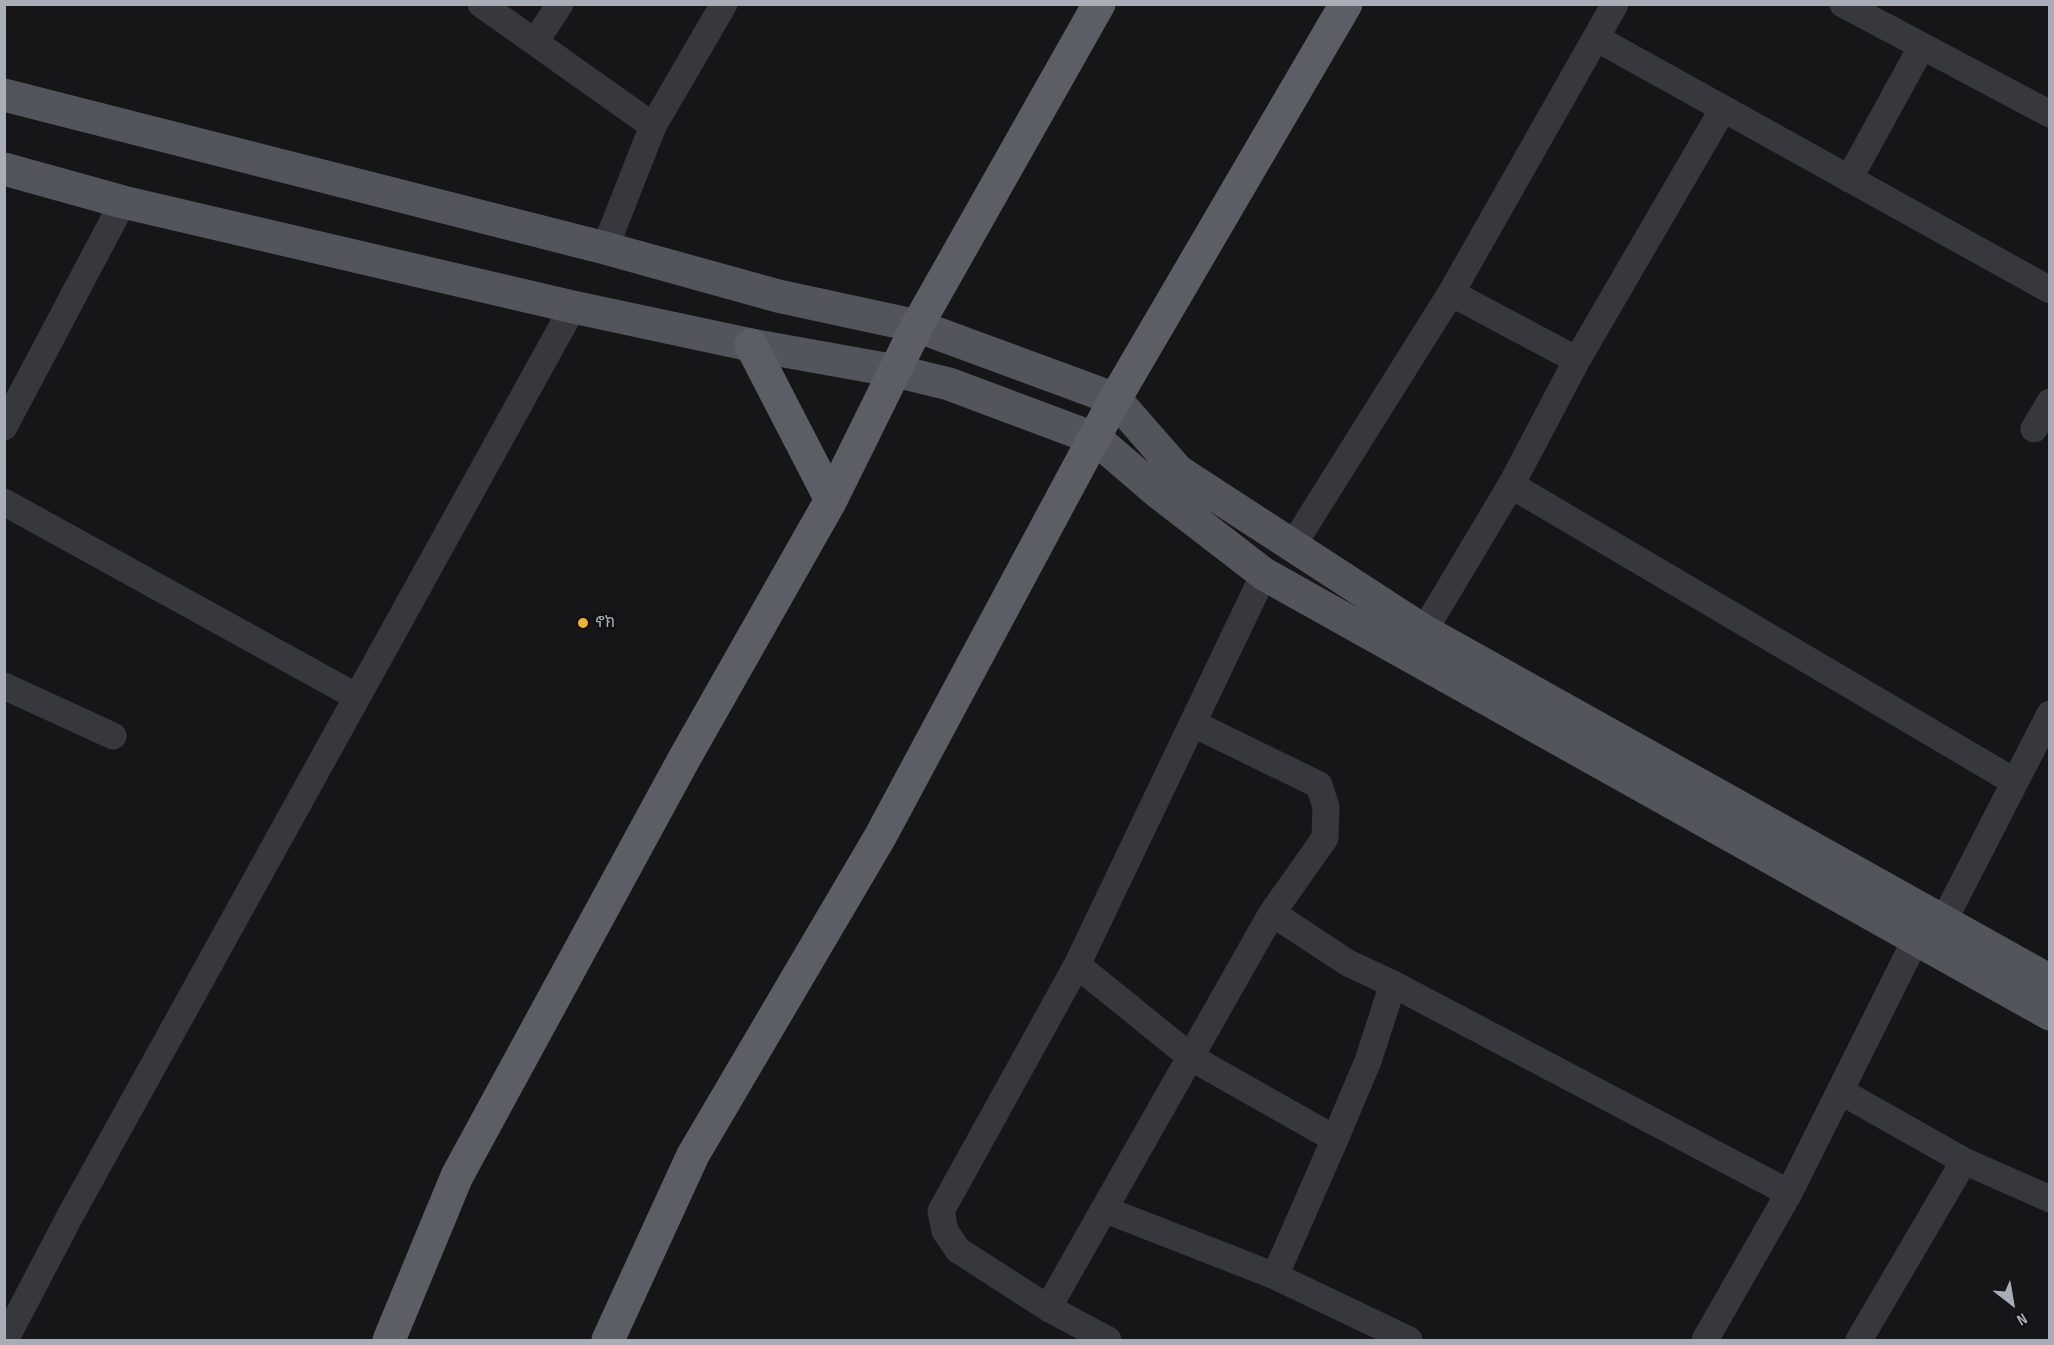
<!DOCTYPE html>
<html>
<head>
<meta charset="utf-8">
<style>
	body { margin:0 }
	#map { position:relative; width:2054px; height:1345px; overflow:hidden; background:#161618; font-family:"Sofia Sans Condensed",sans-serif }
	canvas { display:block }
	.frame { position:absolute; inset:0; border:6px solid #a8adb8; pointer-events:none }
	.north { position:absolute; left:1982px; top:1273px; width:60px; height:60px; -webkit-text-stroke:4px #111113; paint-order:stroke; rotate:149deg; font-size:16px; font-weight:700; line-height:24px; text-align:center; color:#a8adb8 }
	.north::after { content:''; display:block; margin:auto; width:21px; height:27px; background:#a8adb8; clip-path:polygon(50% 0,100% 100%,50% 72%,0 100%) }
</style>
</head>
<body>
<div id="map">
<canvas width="2054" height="1345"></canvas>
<div class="frame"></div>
<div class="north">N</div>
</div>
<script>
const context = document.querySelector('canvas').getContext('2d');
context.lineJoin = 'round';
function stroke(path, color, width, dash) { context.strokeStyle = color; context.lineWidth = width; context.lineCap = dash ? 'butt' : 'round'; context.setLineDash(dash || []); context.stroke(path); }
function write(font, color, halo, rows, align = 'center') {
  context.font = font + ' "Sofia Sans Condensed","Noto Sans Ethiopic",sans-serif'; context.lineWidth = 5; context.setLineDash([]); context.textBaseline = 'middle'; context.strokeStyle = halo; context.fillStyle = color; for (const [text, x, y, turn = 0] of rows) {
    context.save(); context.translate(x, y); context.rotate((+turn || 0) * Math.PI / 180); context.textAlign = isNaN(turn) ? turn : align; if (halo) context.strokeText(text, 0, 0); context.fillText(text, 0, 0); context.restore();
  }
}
const minor = new Path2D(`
	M481,4L653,126
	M1843,4L2050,114
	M1596,38L2050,290
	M536,41L560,4
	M1849,179L1922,46
	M605,248L653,126L724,4
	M1451,293L1577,360
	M4,427L123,202
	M2034,429L2050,402
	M1511,485L2015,782
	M4,502L357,697
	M1293,545L1451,293L1615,4
	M1424,631L1511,485L1577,360L1723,109
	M4,686L113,736
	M1272,913L1348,963L1393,984L1789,1193
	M1943,922L2050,714
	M1077,965L1192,1058L1335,1139L1368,1061L1393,984
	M1840,1091L1964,1161
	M1106,1210L1275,1276L1409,1340
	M1275,1276L1335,1139
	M1048,1308L1272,913L1325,838L1326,807L1319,785L1194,724
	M5,1340L70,1216L573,307
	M1108,1340L1048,1308L958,1250L945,1231L941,1211L1077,965L1264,574
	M1705,1340L1789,1193L1916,939
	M1859,1340L1964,1161L2050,1199`);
const primary = new Path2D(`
	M4,95L605,248L778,296L917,326L1115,399L1178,471L1424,631L2050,981
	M4,169L123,202L573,307L751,345L896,371L949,384L1096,439L1159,493L1264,574L2050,1014`);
const trunk = new Path2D(`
	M751,345L831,500
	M389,1340L457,1176L684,759L831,500L917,326L1099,4
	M608,1340L693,1155L880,837L1115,399L1346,4`);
const markers = [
	[583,623,6,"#f2b134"]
];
const poiNames = [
	["ኖክ",595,623]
];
stroke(minor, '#37383d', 27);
stroke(primary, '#53555c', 33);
stroke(trunk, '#5b5e65', 33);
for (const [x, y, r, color] of markers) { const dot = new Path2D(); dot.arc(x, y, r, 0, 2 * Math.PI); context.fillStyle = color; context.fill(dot); stroke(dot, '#111113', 2); }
write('16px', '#a8adb8', '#111113', poiNames, 'left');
</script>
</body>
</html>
